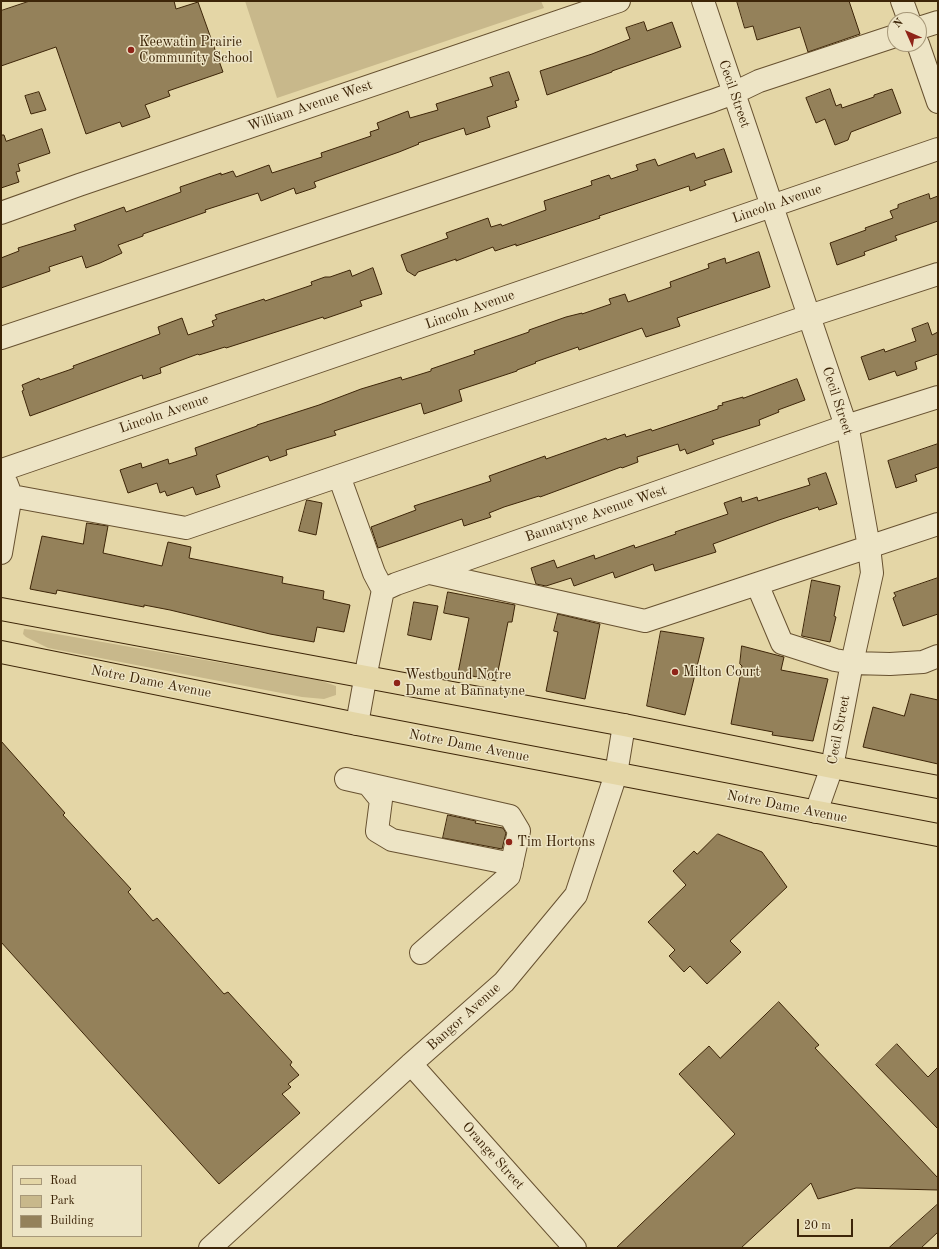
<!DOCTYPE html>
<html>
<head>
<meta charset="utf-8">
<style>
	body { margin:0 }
	#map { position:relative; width:939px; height:1249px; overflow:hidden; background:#e4d6a6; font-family:"Old Standard TT",serif }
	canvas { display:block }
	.frame { position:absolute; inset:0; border:2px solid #3d2508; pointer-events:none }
	.legend { position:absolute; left:12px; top:1165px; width:130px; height:72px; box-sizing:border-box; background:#ede4c5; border:1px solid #a79879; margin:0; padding:5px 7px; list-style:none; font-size:12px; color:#3d2508 }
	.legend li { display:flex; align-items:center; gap:8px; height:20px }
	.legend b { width:20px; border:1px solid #a79879 }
	.north { position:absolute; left:887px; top:12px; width:40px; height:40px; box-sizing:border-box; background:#ede4c5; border:1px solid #a79879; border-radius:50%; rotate:315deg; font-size:11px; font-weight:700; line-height:16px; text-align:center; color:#3d2508 }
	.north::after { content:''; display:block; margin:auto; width:14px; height:18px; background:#8f2418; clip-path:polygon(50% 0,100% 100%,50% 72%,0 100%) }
	.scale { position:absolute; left:797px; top:1219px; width:56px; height:18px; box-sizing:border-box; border:2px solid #3d2508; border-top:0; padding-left:5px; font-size:12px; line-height:14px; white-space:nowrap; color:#3d2508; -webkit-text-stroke:3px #ede4c5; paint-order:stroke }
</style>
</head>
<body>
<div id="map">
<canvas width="939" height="1249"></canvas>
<div class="frame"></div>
<ul class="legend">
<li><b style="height:5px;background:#e4d6a6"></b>Road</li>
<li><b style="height:11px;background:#c8b88b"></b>Park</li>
<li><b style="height:11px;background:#94815a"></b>Building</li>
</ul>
<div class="north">N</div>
<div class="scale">20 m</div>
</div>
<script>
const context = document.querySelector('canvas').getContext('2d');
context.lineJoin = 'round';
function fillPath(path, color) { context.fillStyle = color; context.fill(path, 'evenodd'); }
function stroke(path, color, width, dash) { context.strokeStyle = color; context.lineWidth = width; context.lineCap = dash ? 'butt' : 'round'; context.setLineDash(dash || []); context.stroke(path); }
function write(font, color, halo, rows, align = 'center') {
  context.font = font + ' "Old Standard TT",serif'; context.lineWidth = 3; context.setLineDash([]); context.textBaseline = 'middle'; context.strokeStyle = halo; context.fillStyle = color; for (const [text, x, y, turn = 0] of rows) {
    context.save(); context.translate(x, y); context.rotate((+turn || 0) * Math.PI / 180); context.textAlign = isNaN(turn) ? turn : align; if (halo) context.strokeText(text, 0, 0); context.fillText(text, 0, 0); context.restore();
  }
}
const green = new Path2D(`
	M245,1H541L544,8L277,98Z
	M24,629L34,630L319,680L336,686V695L324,699L302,697L48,648L26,637L23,634Z`);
const building = new Path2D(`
	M30,1H174L176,9L198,2L223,72L168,91L170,96L145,105L150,117L122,127L120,122L86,134L56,47L1,66V11Z
	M737,1H849L860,34L808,52L800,27L757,40L753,26L745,28Z
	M644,22L647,31L672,22L681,47L612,71V72L547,95L540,71L592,54L630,39L626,28Z
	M509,72L519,100L515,101L517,107L487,117L490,127L466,135L464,128L418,143L419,144L399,152L314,182L316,187L314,188L296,194L294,188L261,201L258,193L205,210L206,212L143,234V236L118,245L122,253L100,263L86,268L82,256L49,267L50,271L1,288V258L19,251L18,248L76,230L74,225L124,207L126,212L181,192L180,187L221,173V175L233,171L236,177L269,165L272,173L322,157L321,153L371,136L370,132L379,129L377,123L408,111L410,118L438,110L436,104L493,86L490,78Z
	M830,89L836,106L841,104L842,108L874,97V95L892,89L901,113L851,132L848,140L835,145L825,119L816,123L806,98Z
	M39,92L46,110L31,114L25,96Z
	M42,129L50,153L18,164L20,171L16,172L19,182L1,188V135H4L6,141Z
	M724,149L732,172L704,181L706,185L690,191L689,186L599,216L600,218L516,246V244L495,251L493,247L456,261V259L418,272L415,276L407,271L401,255L448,238L446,233L488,218L491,227L501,224L502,226L546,210L544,201L592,185L591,181L609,175L611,179L638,170L636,165L655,159L658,166L694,153L696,158Z
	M929,194L930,199L938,196V221L895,236L897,240L864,252L865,255L837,265L830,243L866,230L865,228L893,218L890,211L898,208V205Z
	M759,252L770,287L677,318L680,326L646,337L642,328L579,350L578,347L535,362L536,363L517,370V371L459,390L462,401L424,414L421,403L334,431L336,435L286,450L287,455L270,461L268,456L216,475L220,487L196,495L193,487L167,496L165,491L160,493L157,483L128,493L120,470L141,463L142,468L168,459L169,464L197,455L195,448L257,426V425L319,405L361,389L401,377L402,380L431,371V369L475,354L474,351L529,332V330L566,317L582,313V314L611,304L609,299L625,294L628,302L671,287L670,282L709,268L708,264L725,258L726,263Z
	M373,268L382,294L360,301L362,306L324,319L323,317L226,348L225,347L199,355L198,354L160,368L161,373L143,379L142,375L30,416L22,391L24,390L22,385L39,378L40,380L69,370L74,368L73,366L160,334L158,327L182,318L188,335L214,326L212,321L217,319L215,315L264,299L265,301L312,285L311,282L325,277H330L350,270L352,276Z
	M928,323L932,335L938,332V354L915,362L917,369L897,376L895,371L869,380L861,357L884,349L885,352L916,341L912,329Z
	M797,379L805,400L778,410L779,412L759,420L760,425L712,440L714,444L687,454L685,449L680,451L678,444L637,457L638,462L622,468L621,467L540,497L539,496L504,507L489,513L491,517L464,526L462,519L378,548L371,527L416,510L414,506L491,481L489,476L545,456L546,459L606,438L607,440L625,434L626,437L651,429L652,431L718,409V406L723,405L722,403L743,397V398Z
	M938,444V467L915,475L917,481L896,488L888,461Z
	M826,473L837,504L819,510L818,507L779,520L713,544L716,552L655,571L653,564L615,578L613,572L574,586L571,578L546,586L536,584L531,568L554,560L557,568L594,555L595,559L634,545L635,548L676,534L675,532L728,514L724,503L741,497L742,502L757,497L758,501L810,485L808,479Z
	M307,500L322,503L316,535L299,531Z
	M87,523L108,526L103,553L162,566L168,542L191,547L189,558L283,577L282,583L324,591L323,599L350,605L344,632L317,627L314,642L270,634L170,610L144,605V607L57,590L56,594L30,589L42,536L83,544Z
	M938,578V614L903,626L893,598L896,596L894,593Z
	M812,580L840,586L834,616L836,617L830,642L802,636Z
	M448,592L515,605L512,622H508L496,681L458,673L469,618L444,613Z
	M414,602L438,606L431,640L408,635Z
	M558,614L600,624L585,699L546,691L558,632L554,631Z
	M661,631L704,638L685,715L647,706Z
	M742,646L784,657L781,670L828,679L813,741L772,735L773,732L731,724L742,666L740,664Z
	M911,694L938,700V764L863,747L873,707L904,716Z
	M1,741L65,813L63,815L131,889L128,892L153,921L157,918L224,994L228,992L292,1062L290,1065L299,1075L288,1084L291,1087L282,1094L300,1113L219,1184L1,942Z
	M448,815L476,821L475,823L503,828L506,833L502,849L443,838Z
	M718,834L762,852L787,887L730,941L741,952L707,984L690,966L684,972L669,956L675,950L648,922L686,885L673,871L694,851L697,854Z
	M779,1002L819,1045L815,1048L938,1178V1190L856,1188L818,1199L811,1183L741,1248H616L735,1134L679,1074L709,1046L720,1058Z
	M897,1044L928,1077L938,1067V1129L876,1065Z
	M938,1204V1232L921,1248H889Z`);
const minor = new Path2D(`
	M703,1L849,435L869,547L872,573L852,663L832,767L816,812
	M902,1L909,20
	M919,28L938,22
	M918,44L938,102
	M1,213L79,185L619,1
	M1,338L712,101L734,93L759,81L895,36
	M2,470L938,149
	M339,476L374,573L383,590
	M1,494L186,528L809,316L938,274
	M1,553L11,495L6,482
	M430,573L645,621L938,524
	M757,584L782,643L835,660L852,663L890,664L923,662L938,656
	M357,724L368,663L383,590L396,584L846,426L938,397
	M346,779L510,816L519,831L509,876L421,953
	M368,784L381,800L377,831L392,840L512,864
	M411,1064L575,1248
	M210,1248L411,1064L504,982L576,895L616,774L624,725`);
const major = new Path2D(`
	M1,609L624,725L832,767L938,787
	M1,652L357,724L938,835`);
const markers = [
	[131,50,4,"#8f2418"],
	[675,672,4,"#8f2418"],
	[397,683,4,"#8f2418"],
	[509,842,4,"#8f2418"]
];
const poiNames = [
	["Keewatin Prairie",139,42],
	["Community School",139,58],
	["Milton Court",683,672],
	["Westbound Notre",405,675],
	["Dame at Bannatyne",405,691],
	["Tim Hortons",517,842]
];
const streetNames = [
	["Cecil Street",734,94,71],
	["William Avenue West",310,106,-19],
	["Lincoln Avenue",777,204,-19],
	["Lincoln Avenue",470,310,-19],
	["Cecil Street",837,401,72],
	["Lincoln Avenue",164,414,-19],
	["Bannatyne Avenue West",596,514,-19],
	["Notre Dame Avenue",151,682,11],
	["Cecil Street",839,730,-79],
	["Notre Dame Avenue",469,746,11],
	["Notre Dame Avenue",787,807,11],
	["Bangor Avenue",464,1017,-42],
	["Orange Street",493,1156,48]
];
fillPath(green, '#c8b88b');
fillPath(building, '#94815a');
stroke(building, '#3d2508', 1);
stroke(minor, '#675130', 24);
stroke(major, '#3d2508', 24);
stroke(minor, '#ede4c5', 22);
stroke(major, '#e4d6a6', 22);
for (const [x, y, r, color] of markers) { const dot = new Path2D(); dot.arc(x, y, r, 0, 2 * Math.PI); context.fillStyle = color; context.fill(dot); stroke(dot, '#ede4c5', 1.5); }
write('14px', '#3d2508', '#ede4c5', poiNames, 'left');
write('14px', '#3d2508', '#ede4c5', streetNames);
</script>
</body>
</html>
